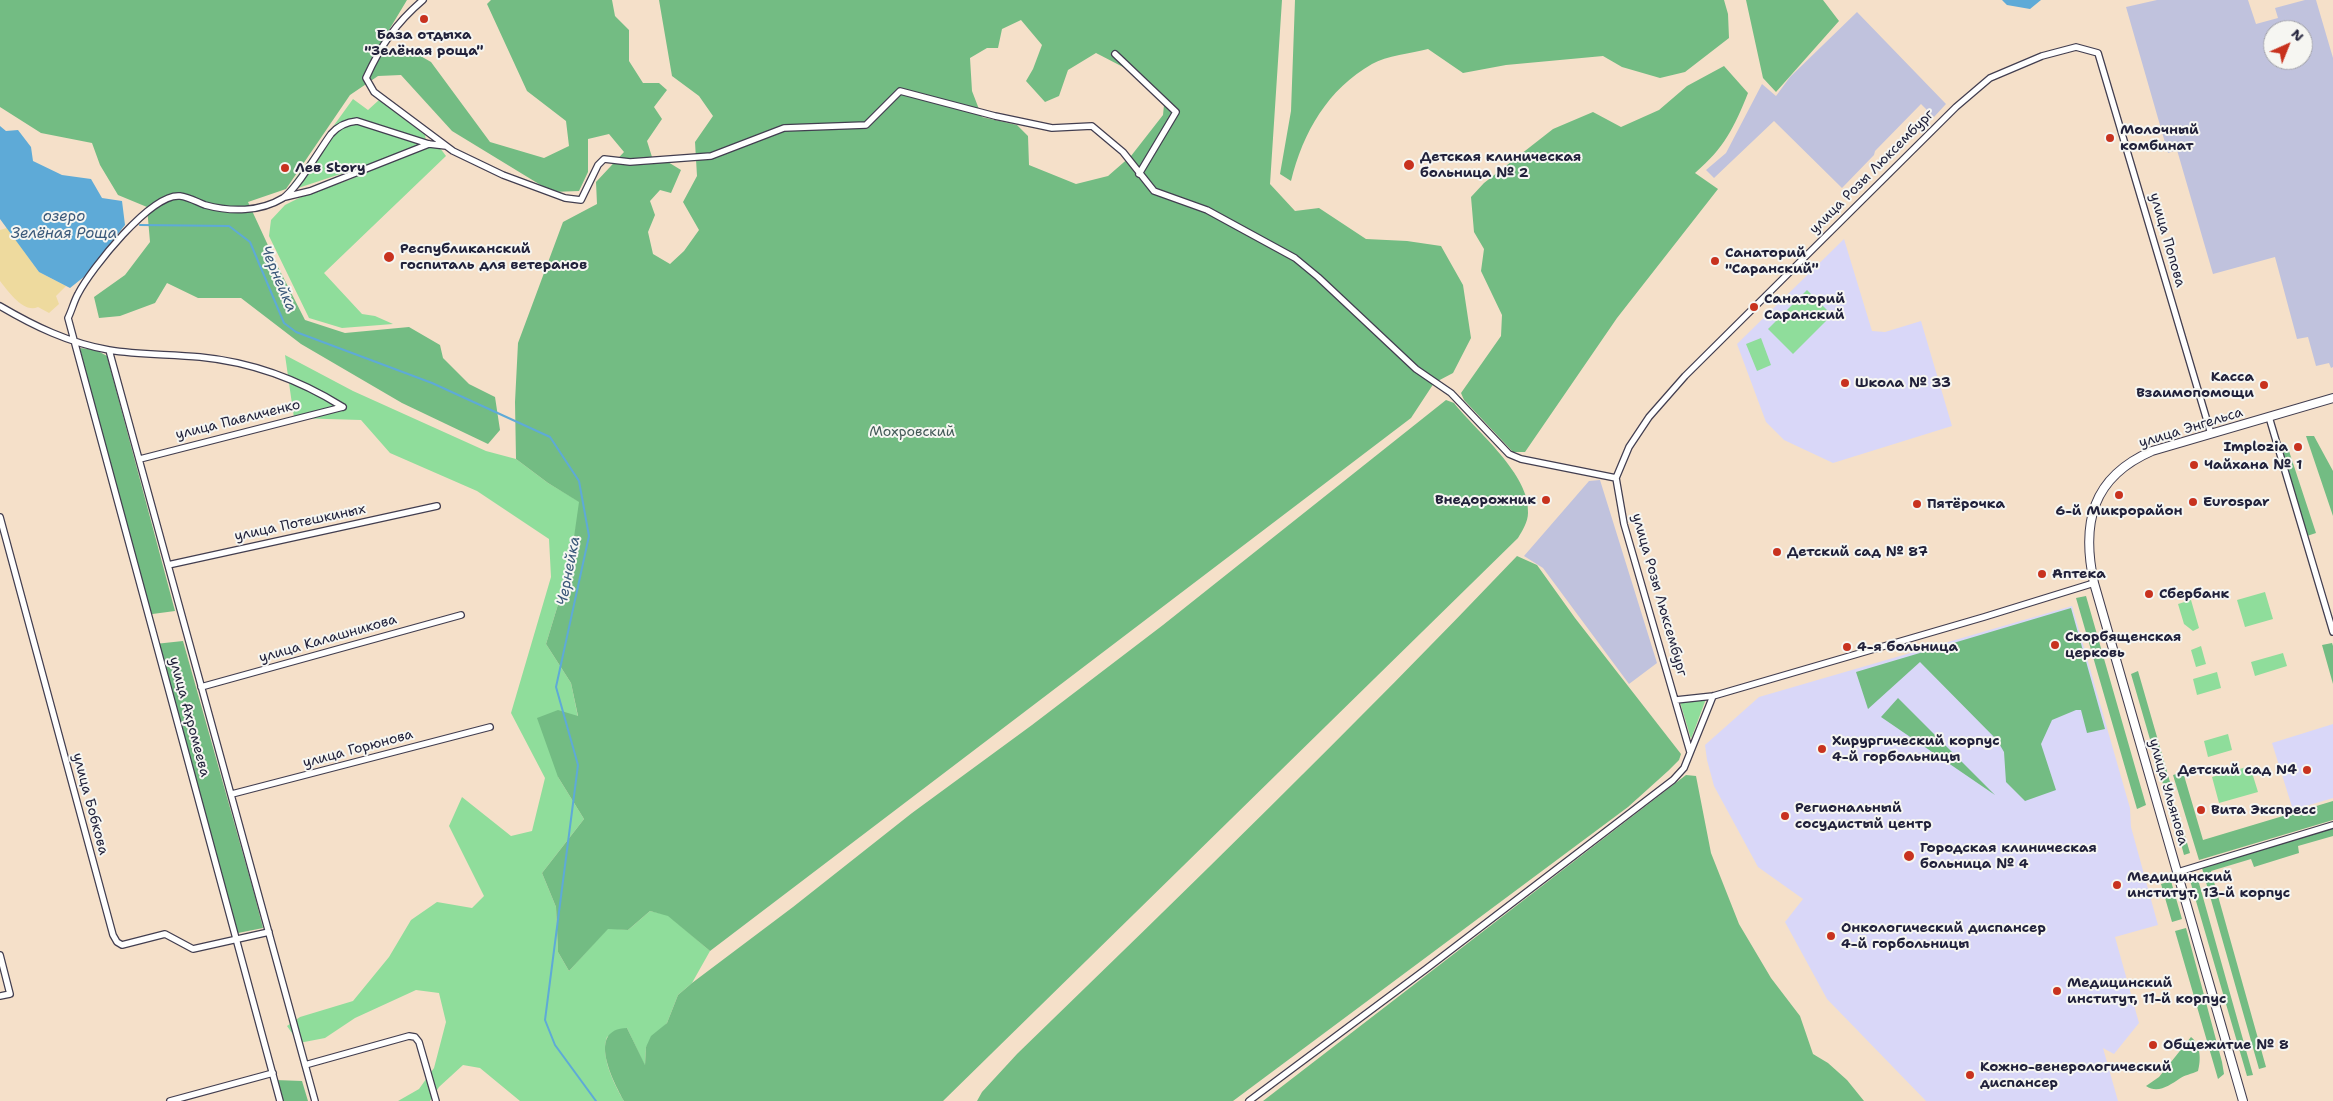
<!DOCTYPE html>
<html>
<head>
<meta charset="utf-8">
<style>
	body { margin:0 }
	#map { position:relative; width:2333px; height:1101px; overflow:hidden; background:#f5e0c9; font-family:"Shantell Sans",sans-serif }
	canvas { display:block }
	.north { position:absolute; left:2263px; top:20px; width:50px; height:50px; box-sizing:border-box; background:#f6f6f2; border:1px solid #a1a1a9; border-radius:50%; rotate:44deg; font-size:14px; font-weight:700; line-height:20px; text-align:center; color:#22223b }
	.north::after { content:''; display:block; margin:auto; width:18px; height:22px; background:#c8321e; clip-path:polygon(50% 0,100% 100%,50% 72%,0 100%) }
</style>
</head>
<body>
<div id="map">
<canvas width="2333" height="1101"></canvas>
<div class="north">N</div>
</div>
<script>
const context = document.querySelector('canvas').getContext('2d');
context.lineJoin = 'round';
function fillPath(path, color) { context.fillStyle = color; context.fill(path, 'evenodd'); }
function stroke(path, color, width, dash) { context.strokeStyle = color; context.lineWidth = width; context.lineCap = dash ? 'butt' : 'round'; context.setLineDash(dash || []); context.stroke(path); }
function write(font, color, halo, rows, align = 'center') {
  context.font = font + ' "Shantell Sans",sans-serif'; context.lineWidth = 4; context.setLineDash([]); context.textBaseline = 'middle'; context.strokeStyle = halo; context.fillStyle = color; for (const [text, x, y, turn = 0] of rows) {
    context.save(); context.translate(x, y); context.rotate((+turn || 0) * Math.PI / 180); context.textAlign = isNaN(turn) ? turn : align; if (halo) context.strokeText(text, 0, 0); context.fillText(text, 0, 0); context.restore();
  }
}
const built = new Path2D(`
	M1844,239L1872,331L1885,332L1921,321L1952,426L1833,463L1784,440L1766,422L1737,344Z
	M2072,606L2130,808L2131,827L2158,925L2115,937L2139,1023L2114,1054L2103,1048L2118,1101H1926L1827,999L1785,922L1803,899L1758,867L1714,786L1707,760L1705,745L1759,697Z
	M2333,724V798L2293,810L2272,743Z`);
const industrial = new Path2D(`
	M2157,0H2248L2256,24L2278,18L2275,8L2305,0H2316L2333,58V367L2331,368L2329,363L2316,366L2308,337L2297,339L2275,257L2213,274L2177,150L2168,153L2126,7ZM2273,30H2303V60H2273Z
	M1857,12L1946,104L1934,117L1921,104L1875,151L1874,155L1842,188L1774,121L1714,178L1706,170L1726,153L1762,84L1776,96L1790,77Z
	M1600,480L1657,663L1629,684L1543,568L1524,556L1589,481Z`);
const green = new Path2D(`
	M353,99L368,110L379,100L425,135L426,141L389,158L292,190L290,186Z
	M425,147L440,148L446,156L324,273L362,314L375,316L393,324L342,328L309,318L269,236L271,220L285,205L301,197L349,180Z
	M1807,290L1832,315L1793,354L1768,329Z
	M1761,338L1771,365L1757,371L1746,344Z
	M285,355L353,391L486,451L516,459L548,483L580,502L570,565L546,644L571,683L578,717L558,777L584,819L542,873L556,907L558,952L569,971L608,928L628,930L650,911L668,915L710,951L692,983L678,995L667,1023L646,1047L645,1066L627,1028L607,1037C600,1056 614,1084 624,1101H520L480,1068L463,1065L439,1087L430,1101H398L419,1089L434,1068L446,1022L439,993L416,990L355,1018L325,1038L299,1043L287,1026L300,1017L353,1001L389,957L411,920L437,902L472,908L484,896L449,826L462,797L511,836L532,831L545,778L511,713L551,577L549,539L477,491L390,453L361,420L294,418Z
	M2265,592L2273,619L2245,627L2237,600Z
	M2191,600L2199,628L2193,631L2184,624L2178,604Z
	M2201,646L2206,664L2196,667L2191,650Z
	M2283,653L2287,666L2255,676L2251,662Z
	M2217,672L2221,688L2197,695L2193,679Z
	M1706,699L1691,739L1680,702Z
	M2228,734L2232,750L2208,757L2204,741Z
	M2250,766L2258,792L2219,803L2212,777Z`);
const forest = new Path2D(`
	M0,0H407L383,40L389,55L410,50L431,62L490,142L544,158L569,146L566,121L527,91L487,4L491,0H612L615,16L629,30V61L643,83H659L667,90L654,107L662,119L647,141L652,157L668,162L681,170L671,193L660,190L650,201L655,215L648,232L653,254L670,264L684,251L699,230L683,202L697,176L695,142L713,116L699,96L672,76L659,0H1282L1270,184L1295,211L1319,208L1366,239L1407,241L1441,246L1463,285L1471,338L1453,373L1434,383L1411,418L710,951L668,916L650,911L628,930L608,929L569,971L558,952L556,907L542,873L584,819L558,777L537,718L558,710L578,716L571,683L546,644L570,565L579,502L548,483L516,459L515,402L518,343L563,222L597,204L596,182L624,152L609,134L588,139V172L579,191L552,192L452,131L401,75L378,76L350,95L286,189L248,202L278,267L305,320L345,333L409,327L440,345L443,358L469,384L495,397L500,430L488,444L402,403L301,344L241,298H198L167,283L155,303L120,316L99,318L94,297L125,275L150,242L147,207L118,195L100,165L92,143L41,133L0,107ZM1021,20L1042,45L1033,69L1026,81L1045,102L1059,96L1068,70L1096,53L1125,68L1164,105L1163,115L1131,156L1108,176L1076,184L1029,165L1028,136L1017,125L982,117L972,91L970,58L987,48H998L1002,29Z
	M1295,0H1724L1728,14L1729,38L1685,72L1660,78L1622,67L1603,56L1506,65L1463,73L1428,49C1412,53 1386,56 1372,64C1328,89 1303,132 1291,181L1280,174L1291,111Z
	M1746,0H1823L1839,21L1776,92L1763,78Z
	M1724,66L1748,93C1734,128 1724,148 1695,173L1718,189L1617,318L1525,452H1513L1464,400L1461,393L1501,336L1502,315L1481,271L1484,249L1474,232L1471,197L1484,183L1553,129L1593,112L1621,127L1659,110L1687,86Z
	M80,348L96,350L107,356L175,611L145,615Z
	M1446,400L1454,403C1476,431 1531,475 1528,513C1528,522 1522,531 1518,538L943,1101H624C613,1081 586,1029 627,1028L645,1065L646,1047L651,1036L667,1023L678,995L692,983L793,907L912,813L1032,725L1163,625Z
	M2306,436H2314L2333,471V516Z
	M2288,448L2316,533L2307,536L2282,449Z
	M1517,556L1537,565L1575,618L1681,754L1679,760L1668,771L1628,807L1233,1101H977L982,1092L1017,1054C1186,890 1355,726 1517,556Z
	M2086,596L2146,805L2137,809L2076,598Z
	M2071,608L2105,729L2087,733L2081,710H2076L2052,720L2041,744L2056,790L2025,801L2006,782L2004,752L1997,740L1920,662L1868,709L1856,672Z
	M183,641L254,893L263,928L238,933L155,644Z
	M2332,643L2333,646V684L2322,645Z
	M2138,671L2170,782L2163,784L2131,674Z
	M1898,698L1995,795L1881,717Z
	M2183,772L2203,840L2333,801V820L2199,860L2173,775Z
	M1686,775L1696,776L1711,853L1739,924L1771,978L1800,1016L1813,1054L1828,1063L1847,1080L1864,1101H1263Z
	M2176,805L2190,853L2184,855L2171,807Z
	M2333,828V836L2298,846L2299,853L2254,867L2251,859L2211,871L2266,1067L2259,1069L2202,868Z
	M2197,876L2253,1075L2247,1076L2189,877Z
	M2171,881L2182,919L2172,922L2161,884Z
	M2186,928L2222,1062L2224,1074L2218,1079L2175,931Z
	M2191,1037C2201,1045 2201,1060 2198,1071C2192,1074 2184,1075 2179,1079C2170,1085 2158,1094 2146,1086L2159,1077Z
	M275,1080L302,1081L308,1101H281Z`);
const sand = new Path2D(`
	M7,228L39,272L66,286L56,296L59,304L49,313L38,307C24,314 8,291 0,281V230Z`);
const water = new Path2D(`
	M2002,0H2041L2030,9L2007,5Z
	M0,126L6,131L18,130L31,147L33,161L62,175L91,179L102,198L122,201L125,225L85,276L70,288L39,272L0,219Z`);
const stream = new Path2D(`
	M140,225L229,226L250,242L284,323L296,332L432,383L550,437L579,481L589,536L556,687L578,765L545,1020L555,1045L596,1101`);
const minor = new Path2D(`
	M423,0C396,23 381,45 366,78L374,92L453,151L503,175L565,198L581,200L598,165L604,159L630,162L711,156L784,128L866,125L900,91L995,116L1052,128L1092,126L1123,152L1154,191L1207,210L1295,258L1318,277L1416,369L1451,393L1509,454L1521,459L1616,478
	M1115,54L1176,112L1139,174
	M285,197L310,191L429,144
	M0,306C34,326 69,343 109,350C139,355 170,354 200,357C251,362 300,380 343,407
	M109,350L315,1101
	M2269,417L2333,632
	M140,459L343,407
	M0,517L113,935L117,942L122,945L165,934L193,949L269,932
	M168,565L437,506
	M201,687L461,615
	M1676,700L1713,696L1984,617L2094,583
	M1690,752L1624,524L1616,478L1629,447L1649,417L1685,376L1956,107L1990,78L2042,56L2076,47L2098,53L2211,434
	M232,794L490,727
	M2178,872L2333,825
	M0,955L10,994L0,996
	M305,1065L409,1036L415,1037L419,1042L436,1101
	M170,1101L273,1073
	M280,1101L68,318C72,310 74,301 78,294C91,269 151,193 180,196C189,197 197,202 205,205C231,212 260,212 283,198C297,189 320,149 331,134C338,126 346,122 357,121L429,144L446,146
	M1249,1101L1426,969L1673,780L1684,768L1713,696`);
const secondary = new Path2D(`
	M2243,1101L2094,583C2081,523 2092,477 2152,451L2333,398`);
const markers = [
	[424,19,5,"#c8321e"],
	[2110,138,5,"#c8321e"],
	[1409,165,6,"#c8321e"],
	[285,168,5,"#c8321e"],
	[389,257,6,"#c8321e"],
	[1715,261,5,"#c8321e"],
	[1754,307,5,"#c8321e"],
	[1845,383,5,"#c8321e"],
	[2264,385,5,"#c8321e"],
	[2298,447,5,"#c8321e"],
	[2194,465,5,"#c8321e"],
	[2119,495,5,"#c8321e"],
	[1546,500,5,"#c8321e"],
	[2193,502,5,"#c8321e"],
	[1917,504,5,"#c8321e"],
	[1777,552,5,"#c8321e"],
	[2042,574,5,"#c8321e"],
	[2149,594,5,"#c8321e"],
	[2055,645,5,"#c8321e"],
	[1847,647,5,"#c8321e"],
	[1822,749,5,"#c8321e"],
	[2307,770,5,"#c8321e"],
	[2201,810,5,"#c8321e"],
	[1785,816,5,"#c8321e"],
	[1909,856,6,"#c8321e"],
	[2117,885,5,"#c8321e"],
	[1831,936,5,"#c8321e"],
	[2057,991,5,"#c8321e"],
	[2153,1045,5,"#c8321e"],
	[1970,1075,5,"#c8321e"]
];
const poiNames = [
	["База отдыха",424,35,"center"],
	["\"Зелёная роща\"",424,51,"center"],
	["Молочный",2120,130],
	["комбинат",2120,146],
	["Детская клиническая",1420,157],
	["больница № 2",1420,173],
	["Лев Story",295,168],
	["Республиканский",400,249],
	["госпиталь для ветеранов",400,265],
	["Санаторий",1725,253],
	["\"Саранский\"",1725,269],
	["Санаторий",1764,299],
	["Саранский",1764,315],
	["Касса",2254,377,"right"],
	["Взаимопомощи",2254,393,"right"],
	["Школа № 33",1855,383],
	["Implozia",2288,447,"right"],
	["Чайхана № 1",2204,465],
	["Внедорожник",1536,500,"right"],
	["Eurospar",2203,502],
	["Пятёрочка",1927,504],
	["6-й Микрорайон",2119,511,"center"],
	["Детский сад № 87",1787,552],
	["Аптека",2052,574],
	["Сбербанк",2159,594],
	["Скорбященская",2065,637],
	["церковь",2065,653],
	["4-я больница",1857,647],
	["Хирургический корпус",1832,741],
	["4-й горбольницы",1832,757],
	["Детский сад N4",2297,770,"right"],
	["Региональный",1795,808],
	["сосудистый центр",1795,824],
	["Вита Экспресс",2211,810],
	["Городская клиническая",1920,848],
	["больница № 4",1920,864],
	["Медицинский",2127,877],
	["институт, 13-й корпус",2127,893],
	["Онкологический диспансер",1841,928],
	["4-й горбольницы",1841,944],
	["Медицинский",2067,983],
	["институт, 11-й корпус",2067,999],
	["Общежитие № 8",2163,1045],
	["Кожно-венерологический",1980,1067],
	["диспансер",1980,1083]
];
const streetNames = [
	["улица Розы Люксембург",1872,172,-45],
	["улица Попова",2167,240,74],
	["улица Павличенко",238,420,-14],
	["улица Энгельса",2191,428,-17],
	["улица Потешкиных",300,523,-12],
	["улица Розы Люксембург",1659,595,74],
	["улица Калашникова",328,639,-16],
	["улица Ахромеева",189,717,75],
	["улица Горюнова",358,749,-15],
	["улица Ульянова",2168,792,74],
	["улица Бобкова",90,804,75]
];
const parkNames = [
	["Мохровский",912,432]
];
const waterNames = [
	["озеро",64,217],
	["Зелёная Роща",64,234],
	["Чернейка",278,279,67],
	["Чернейка",569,571,-79]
];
fillPath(built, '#d9d7f8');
fillPath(industrial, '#c0c2dd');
fillPath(green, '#8fdd9b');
fillPath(forest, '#73bc83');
fillPath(sand, '#eeda9e');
fillPath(water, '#5eaad7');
stroke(stream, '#5eaad7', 2);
stroke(minor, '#423e50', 8);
stroke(secondary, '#423e50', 10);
stroke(minor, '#fff', 5.5);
stroke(secondary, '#fff', 8);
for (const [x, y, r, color] of markers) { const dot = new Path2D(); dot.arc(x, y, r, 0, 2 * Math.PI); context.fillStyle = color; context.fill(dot); stroke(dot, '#f6f6f2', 2); }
write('bold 14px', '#22223b', '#f6f6f2', poiNames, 'left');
write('14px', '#22223b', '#f6f6f2', streetNames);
write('14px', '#435a58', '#f6f6f2', parkNames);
write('italic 15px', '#3a5879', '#f6f6f2', waterNames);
</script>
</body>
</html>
